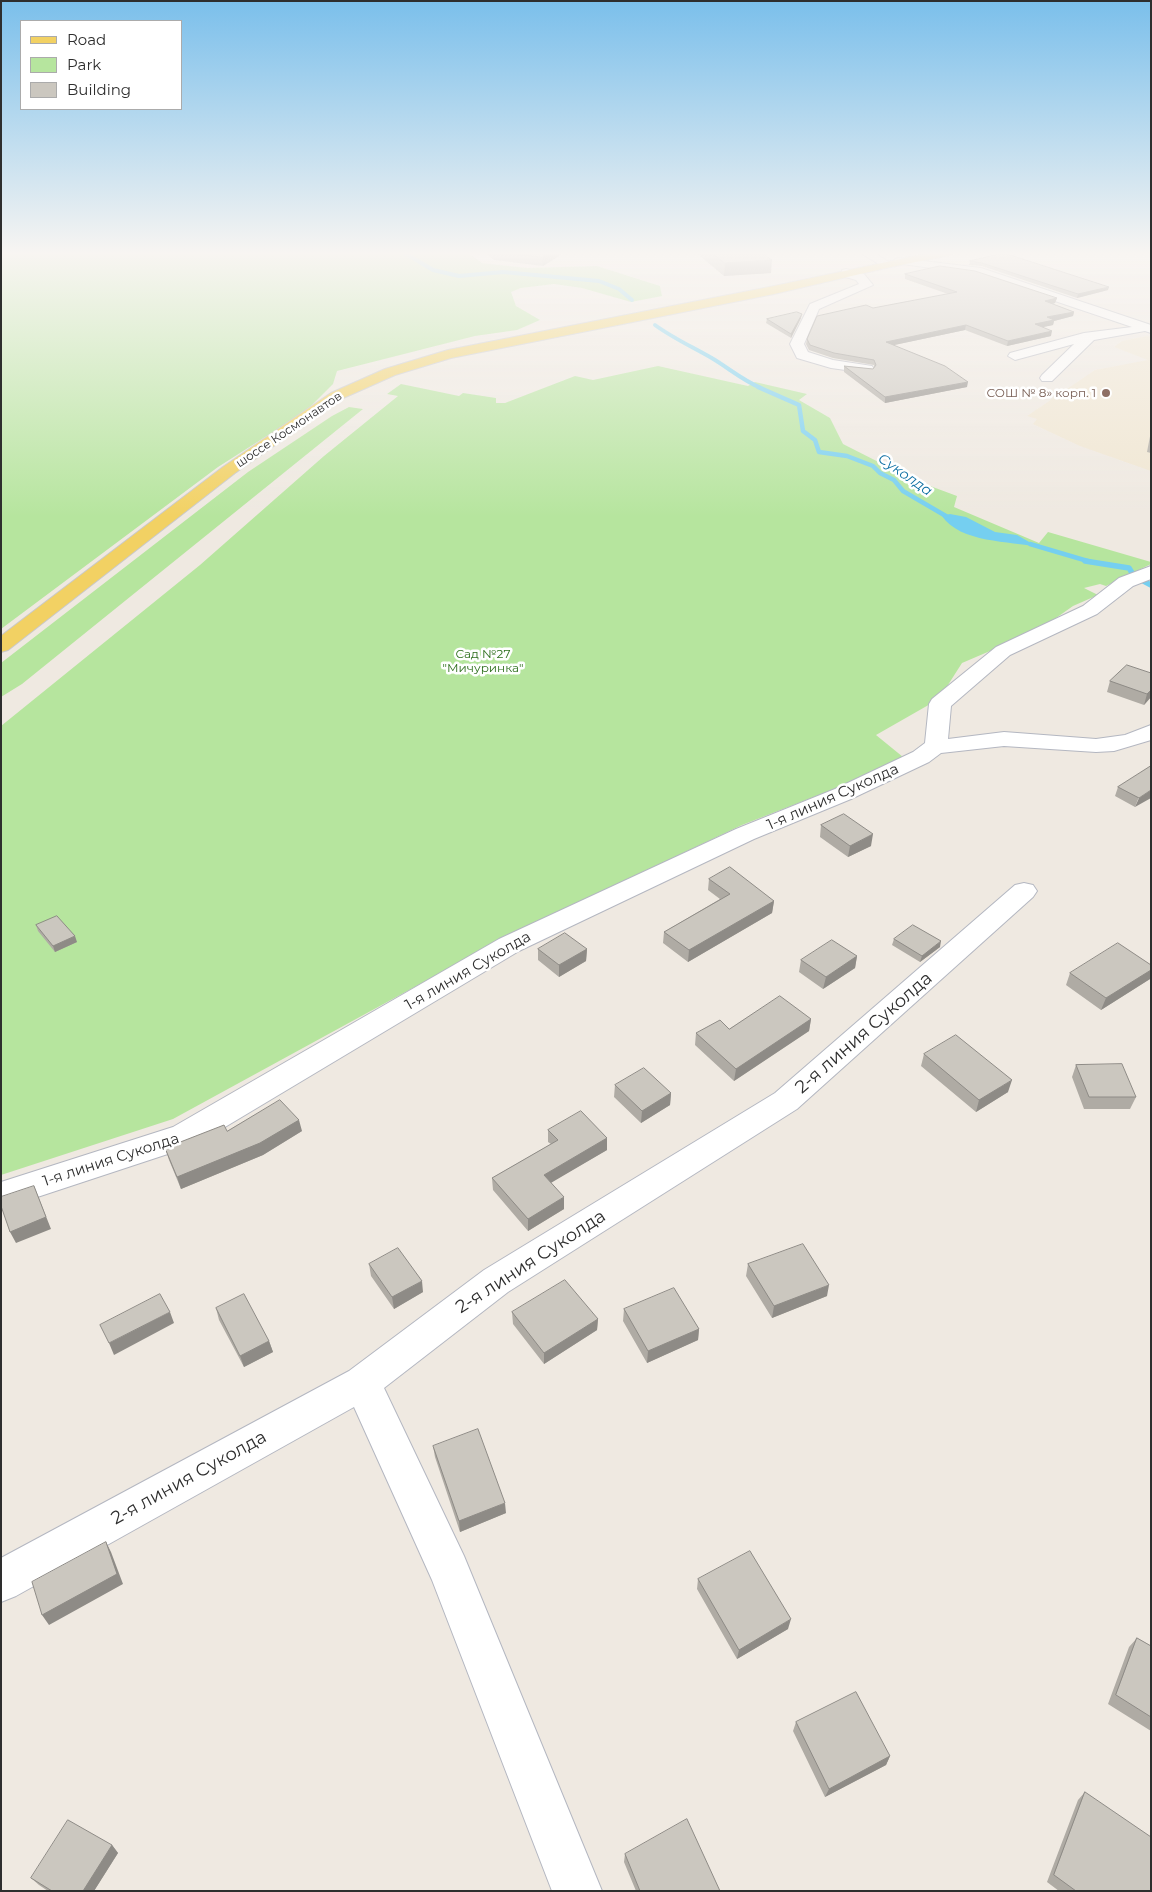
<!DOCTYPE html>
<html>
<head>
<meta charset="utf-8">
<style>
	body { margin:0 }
	#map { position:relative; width:1152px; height:1892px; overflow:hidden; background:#efe9e1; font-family:Montserrat,sans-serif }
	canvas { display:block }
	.frame { position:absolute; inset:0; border:2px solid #2e2e2e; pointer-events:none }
	.legend { position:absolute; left:20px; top:20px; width:162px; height:90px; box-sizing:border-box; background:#fff; border:1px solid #ababab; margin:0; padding:6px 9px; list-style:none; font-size:15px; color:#2e2e2e }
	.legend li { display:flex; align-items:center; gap:10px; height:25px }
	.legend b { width:25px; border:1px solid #ababab }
</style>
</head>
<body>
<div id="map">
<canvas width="1152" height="1892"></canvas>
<div class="frame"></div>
<ul class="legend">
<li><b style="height:6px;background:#f2d163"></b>Road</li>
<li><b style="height:14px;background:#b6e59e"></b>Park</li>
<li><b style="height:14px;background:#cbc7bf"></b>Building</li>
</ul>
</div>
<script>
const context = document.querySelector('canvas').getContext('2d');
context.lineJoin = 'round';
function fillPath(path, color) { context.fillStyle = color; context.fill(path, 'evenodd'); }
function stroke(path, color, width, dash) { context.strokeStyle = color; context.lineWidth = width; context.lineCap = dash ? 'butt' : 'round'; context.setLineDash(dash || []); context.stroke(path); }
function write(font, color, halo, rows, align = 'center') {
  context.font = font + ' Montserrat,sans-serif'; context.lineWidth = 5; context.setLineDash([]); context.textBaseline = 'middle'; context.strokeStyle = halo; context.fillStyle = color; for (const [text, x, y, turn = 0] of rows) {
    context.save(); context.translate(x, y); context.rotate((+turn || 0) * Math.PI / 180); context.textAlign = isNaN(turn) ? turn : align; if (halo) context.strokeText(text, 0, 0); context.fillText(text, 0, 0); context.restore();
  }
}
const education = new Path2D(`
	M1147,336L1151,337V471L1080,446L1033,424L1037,419L1027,416L1095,370L1148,360L1114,347L1122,341Z`);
const green = new Path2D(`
	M1,252H467L482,263L527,268L597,266L660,286L662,296L631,302L582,288L554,284L521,288L511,292L516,306L540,320L517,330L475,336L337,371L333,384L306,411L218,467L1,629Z
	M658,366L748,386L755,382L807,394L799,400L830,418L843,444L914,480L957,496L954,507L1039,543L1048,532L1151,562V564L1106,586L1100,584L1084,588L1098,595L1073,606L1039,630L962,663L939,699L876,735L903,757L842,786L742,825L497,942L173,1119L1,1175V726L200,565L324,456L398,396L387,394L401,384L459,396L463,393L496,398V403H505L575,376L593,380Z
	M349,407L363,409L22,684L1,697V663L248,472L332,416Z`);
const water = new Path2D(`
	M950,514L966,517L995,532L1017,535L1038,547C1010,541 960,543 942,516Z`);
const streamFar2 = new Path2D(`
	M403,252L433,270L459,276L503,272L599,281L619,289L632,300
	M655,325C674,339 695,348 715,360C731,370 744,381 761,388`);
const streamFar1 = new Path2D(`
	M758,387L799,405L803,431L815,440L819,452L847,456L873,466L880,473L894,480L903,491L951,519
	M1030,544L1091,562`);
const stream = new Path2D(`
	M1085,561L1129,568L1134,576L1151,585`);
const minor = new Path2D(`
	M859,252H873L892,264L886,268L882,266Z
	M899,258L981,268L1151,325V333L1145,331L1094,340L1052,381H1042L1040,378L1042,375L1074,344L1015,360L1008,356L1010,353L1084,333L1132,327L975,274L895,263V259Z
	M846,269L864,274L873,285L819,309L804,344L808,352L833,360L872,366L874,369L872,372L867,373L831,368L797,358L790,344L810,304L859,284L856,280L842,276V270Z
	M1151,566V579L1133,586L1097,614L1010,655L951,706L948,739L1004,732L1096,739L1125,735L1151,725V740L1114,751L1096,752L1004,746L941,753L929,762L851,799L754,839L519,951L195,1145L1,1209V1182L173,1127L499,939L736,829L835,789L913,752L925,743L929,704L932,699L996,647L1083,606L1119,578Z
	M1024,883L1033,885L1037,891L1033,897L797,1109L508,1292L384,1388L464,1556L602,1891H552L432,1580L354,1407L16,1596L1,1602V1558L349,1371L484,1270L775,1093L1015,885Z`);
const primary = new Path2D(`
	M934,252H956L950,255L886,268L774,294L451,358L395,375L341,399L235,473L8,650L1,652V636L223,467L331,393L385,369L448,350L774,286Z`);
const wall = new Path2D(`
	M484,252H565L543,266L494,260Z
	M695,252H761L771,273L724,276Z
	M1004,253L1108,290L1077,298L982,266L969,265L970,261Z
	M905,274L1057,298L1055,303L1053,304L1074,312L1073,316L1054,321L1053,325L1043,327L1051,336L1007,346L965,330L894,345L967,387L885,403L844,372V366L873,369L874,367V365L833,358L809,350L806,344L807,339L873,308L948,294L905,279Z
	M801,318L791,338L766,323L767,319Z
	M1151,431V453L1147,452Z
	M1127,665L1151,697L1144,705L1107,692L1110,681Z
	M1151,766L1135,807L1115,796L1118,787Z
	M821,825L871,846L848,857L820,837Z
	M709,879L774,901L772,913L688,962L663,943L664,932L720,899L708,890Z
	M36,925L77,942L55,952L38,931Z
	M894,939L940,947L920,962L892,945Z
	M538,949H587L586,961L559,977L538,960Z
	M857,956L855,968L823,989L799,972L801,960Z
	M1151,965V977L1150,979L1101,1010L1066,985L1070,973Z
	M811,1019L809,1031L734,1081L695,1045L696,1033Z
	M924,1054L1008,1092L976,1112L921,1066Z
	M1076,1065L1136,1097L1130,1109H1084L1072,1077Z
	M615,1085L671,1093L670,1105L641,1123L614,1097Z
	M548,1130L607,1138V1150L551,1182L564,1209L528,1231L493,1190L492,1178L551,1144L548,1142Z
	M227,1131H302L263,1155L181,1189L169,1160L165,1148Z
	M369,1264L423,1292L394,1309L371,1276Z
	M748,1264L827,1296L772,1318L746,1276Z
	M216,1308L269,1341L273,1352L244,1367L219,1320Z
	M624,1309L699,1329L698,1340L647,1363L623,1321Z
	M512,1312L598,1319L597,1330L544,1364L513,1324Z
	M433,1446L506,1513L460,1532L435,1457Z
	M698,1579L788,1629L737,1659L697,1589Z
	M1137,1638L1151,1646V1731L1108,1704L1129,1647Z
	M796,1722L890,1756L886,1765L825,1797L793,1731Z
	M1085,1792L1151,1891H1059L1047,1882L1078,1800Z
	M112,1845L118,1853L94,1891H48L39,1885L31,1878Z
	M625,1854L720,1891H636L624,1862Z`);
const shadedWall = new Path2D(`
	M551,252H565L543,266L542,257Z
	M785,252H801L785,253Z
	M772,260L771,273L724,276L725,263Z
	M1109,287L1108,290L1077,298L1078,294Z
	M1057,298L1055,303L1044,306L1045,301Z
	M1074,312L1073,316L1054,321L1053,325L1034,329L1035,324L1047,317Z
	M802,314L801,318L791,338V334Z
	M966,325L965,330L885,347L886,342Z
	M1052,331L1051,336L1007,346L1008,341Z
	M968,382L967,387L885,403V397Z
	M1151,690V697L1144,705L1147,694Z
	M1151,790V798L1135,807L1139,798Z
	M873,834L871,846L848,857L850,846Z
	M774,901L772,913L688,962L689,950Z
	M75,936L77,942L55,952L53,946Z
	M941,941L940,947L920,962L922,956Z
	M587,949L586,961L559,977V965Z
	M857,956L855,968L823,989L826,977Z
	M1151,970V977L1150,979L1101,1010L1106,998Z
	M811,1019L809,1031L734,1081L736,1069Z
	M1012,1080L1008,1092L976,1112L979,1100Z
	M671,1093L670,1105L641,1123L642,1111Z
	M299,1120L302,1131L263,1155L181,1189L177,1177Z
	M607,1138V1150L544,1187V1175Z
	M34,1186L51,1229L16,1243L10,1232Z
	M564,1197V1209L528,1231V1219Z
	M422,1281L423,1292L394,1309L392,1297Z
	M829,1285L827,1296L772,1318L774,1306Z
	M170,1312L174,1323L114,1355L109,1343Z
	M598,1319L597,1330L544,1364V1353Z
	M699,1329L698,1340L647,1363L648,1351Z
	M269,1341L273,1352L244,1367L240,1356Z
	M505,1503L506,1513L460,1532L459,1521Z
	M106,1542L111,1552L123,1584L49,1625L42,1615Z
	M791,1619L788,1629L737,1659L739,1650Z
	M890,1756L886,1765L825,1797L829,1789Z
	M112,1845L118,1853L94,1891H83Z`);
const building = new Path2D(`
	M497,252H551L542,257Z
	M711,252H761L772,260L725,263Z
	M1004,253L1109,287L1078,294L982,263L970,261Z
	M940,266L975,271L1057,298L1045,301L1074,312L1047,317L1054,320L1035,324L1052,331L1008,341L966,325L886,342L945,366L968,382L885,397L844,366L873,369L876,365L874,360L834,353L810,345L807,339L817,316L866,305L873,308L957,292L905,274Z
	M797,312L802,314L791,334L767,319Z
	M1127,665L1151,673V690L1147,694L1110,681Z
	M1151,766V790L1139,798L1118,787Z
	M844,814L873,834L850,846L821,825Z
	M730,867L774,901L689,950L664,932L730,894L709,879Z
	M57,916L75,936L53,946L36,925Z
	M913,925L941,941L922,956L894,939Z
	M565,933L587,949L559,965L538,949Z
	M832,940L857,956L826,977L801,960Z
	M1118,943L1151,965V970L1106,998L1070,973Z
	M780,996L811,1019L736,1069L696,1033L720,1020L729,1029Z
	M956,1035L1012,1080L979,1100L924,1054Z
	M1122,1064L1136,1097H1089L1076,1065Z
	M644,1068L671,1093L642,1111L615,1085Z
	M280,1100L299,1120L260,1143L177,1177L165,1148L224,1125L227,1131Z
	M581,1111L607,1138L544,1175L564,1197L528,1219L492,1178L558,1140L548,1130Z
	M34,1186L46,1217L10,1232L1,1206V1197Z
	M803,1244L829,1285L774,1306L748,1264Z
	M398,1248L422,1281L392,1297L369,1264Z
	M565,1280L598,1319L544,1353L512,1312Z
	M674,1288L699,1329L648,1351L624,1309Z
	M160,1294L170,1312L109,1343L100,1325Z
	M244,1294L269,1341L240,1356L216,1308Z
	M478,1429L505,1503L459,1521L433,1446Z
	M106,1542L117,1574L42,1615L32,1582Z
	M750,1551L791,1619L739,1650L698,1579Z
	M1137,1638L1151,1646V1717L1116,1695Z
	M856,1692L890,1756L829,1789L796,1722Z
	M1085,1792L1151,1837V1891H1076L1054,1875Z
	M687,1819L720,1891H640L625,1854Z
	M68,1820L112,1845L83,1891H52L31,1878Z`);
const markers = [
	[1106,393,5,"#8d6e63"]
];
const farEducationnames = [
	["СОШ № 8» корп. 1",1096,393]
];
const farStreetnames = [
	["шоссе Космонавтов",289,430,-34]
];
const farParknames = [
	["Сад №27",483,654],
	["\"Мичуринка\"",483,668]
];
const farWaternames = [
	["Суколда",905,475,35]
];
const streetNames = [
	["1-я линия Суколда",833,797,-24],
	["1-я линия Суколда",468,971,-30],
	["1-я линия Суколда",111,1160,-18]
];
const nearStreetnames = [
	["2-я линия Суколда",864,1033,-41],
	["2-я линия Суколда",531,1262,-33],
	["2-я линия Суколда",189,1478,-29]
];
fillPath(education, '#f0e6d1');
fillPath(green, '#b6e59e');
fillPath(water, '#75cff0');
stroke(streamFar2, '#75cff0', 4);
stroke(streamFar1, '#75cff0', 4.5);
stroke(stream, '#75cff0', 5.5);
stroke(minor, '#b4b7c1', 2);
stroke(primary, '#c9c9c9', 2);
fillPath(minor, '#fff');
fillPath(primary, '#f2d163');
fillPath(wall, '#afaba4');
fillPath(shadedWall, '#8e8b86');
fillPath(building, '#cbc7bf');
stroke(building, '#8e8b86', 1);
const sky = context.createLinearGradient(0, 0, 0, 517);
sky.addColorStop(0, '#7abfeb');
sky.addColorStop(0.49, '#f8f5f2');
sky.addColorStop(1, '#f8f5f200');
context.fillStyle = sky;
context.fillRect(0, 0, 1152, 517);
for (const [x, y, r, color] of markers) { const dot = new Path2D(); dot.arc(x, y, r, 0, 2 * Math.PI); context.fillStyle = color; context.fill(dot); stroke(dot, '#fff', 2); }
write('12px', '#785e54', '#fff', farEducationnames, 'right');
write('12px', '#2e2e2e', '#fff', farStreetnames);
write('12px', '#2c6e1b', '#fff', farParknames);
write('italic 14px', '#0d6fa3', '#fff', farWaternames);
write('15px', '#2e2e2e', '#fff', streetNames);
write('18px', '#2e2e2e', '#fff', nearStreetnames);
</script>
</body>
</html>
